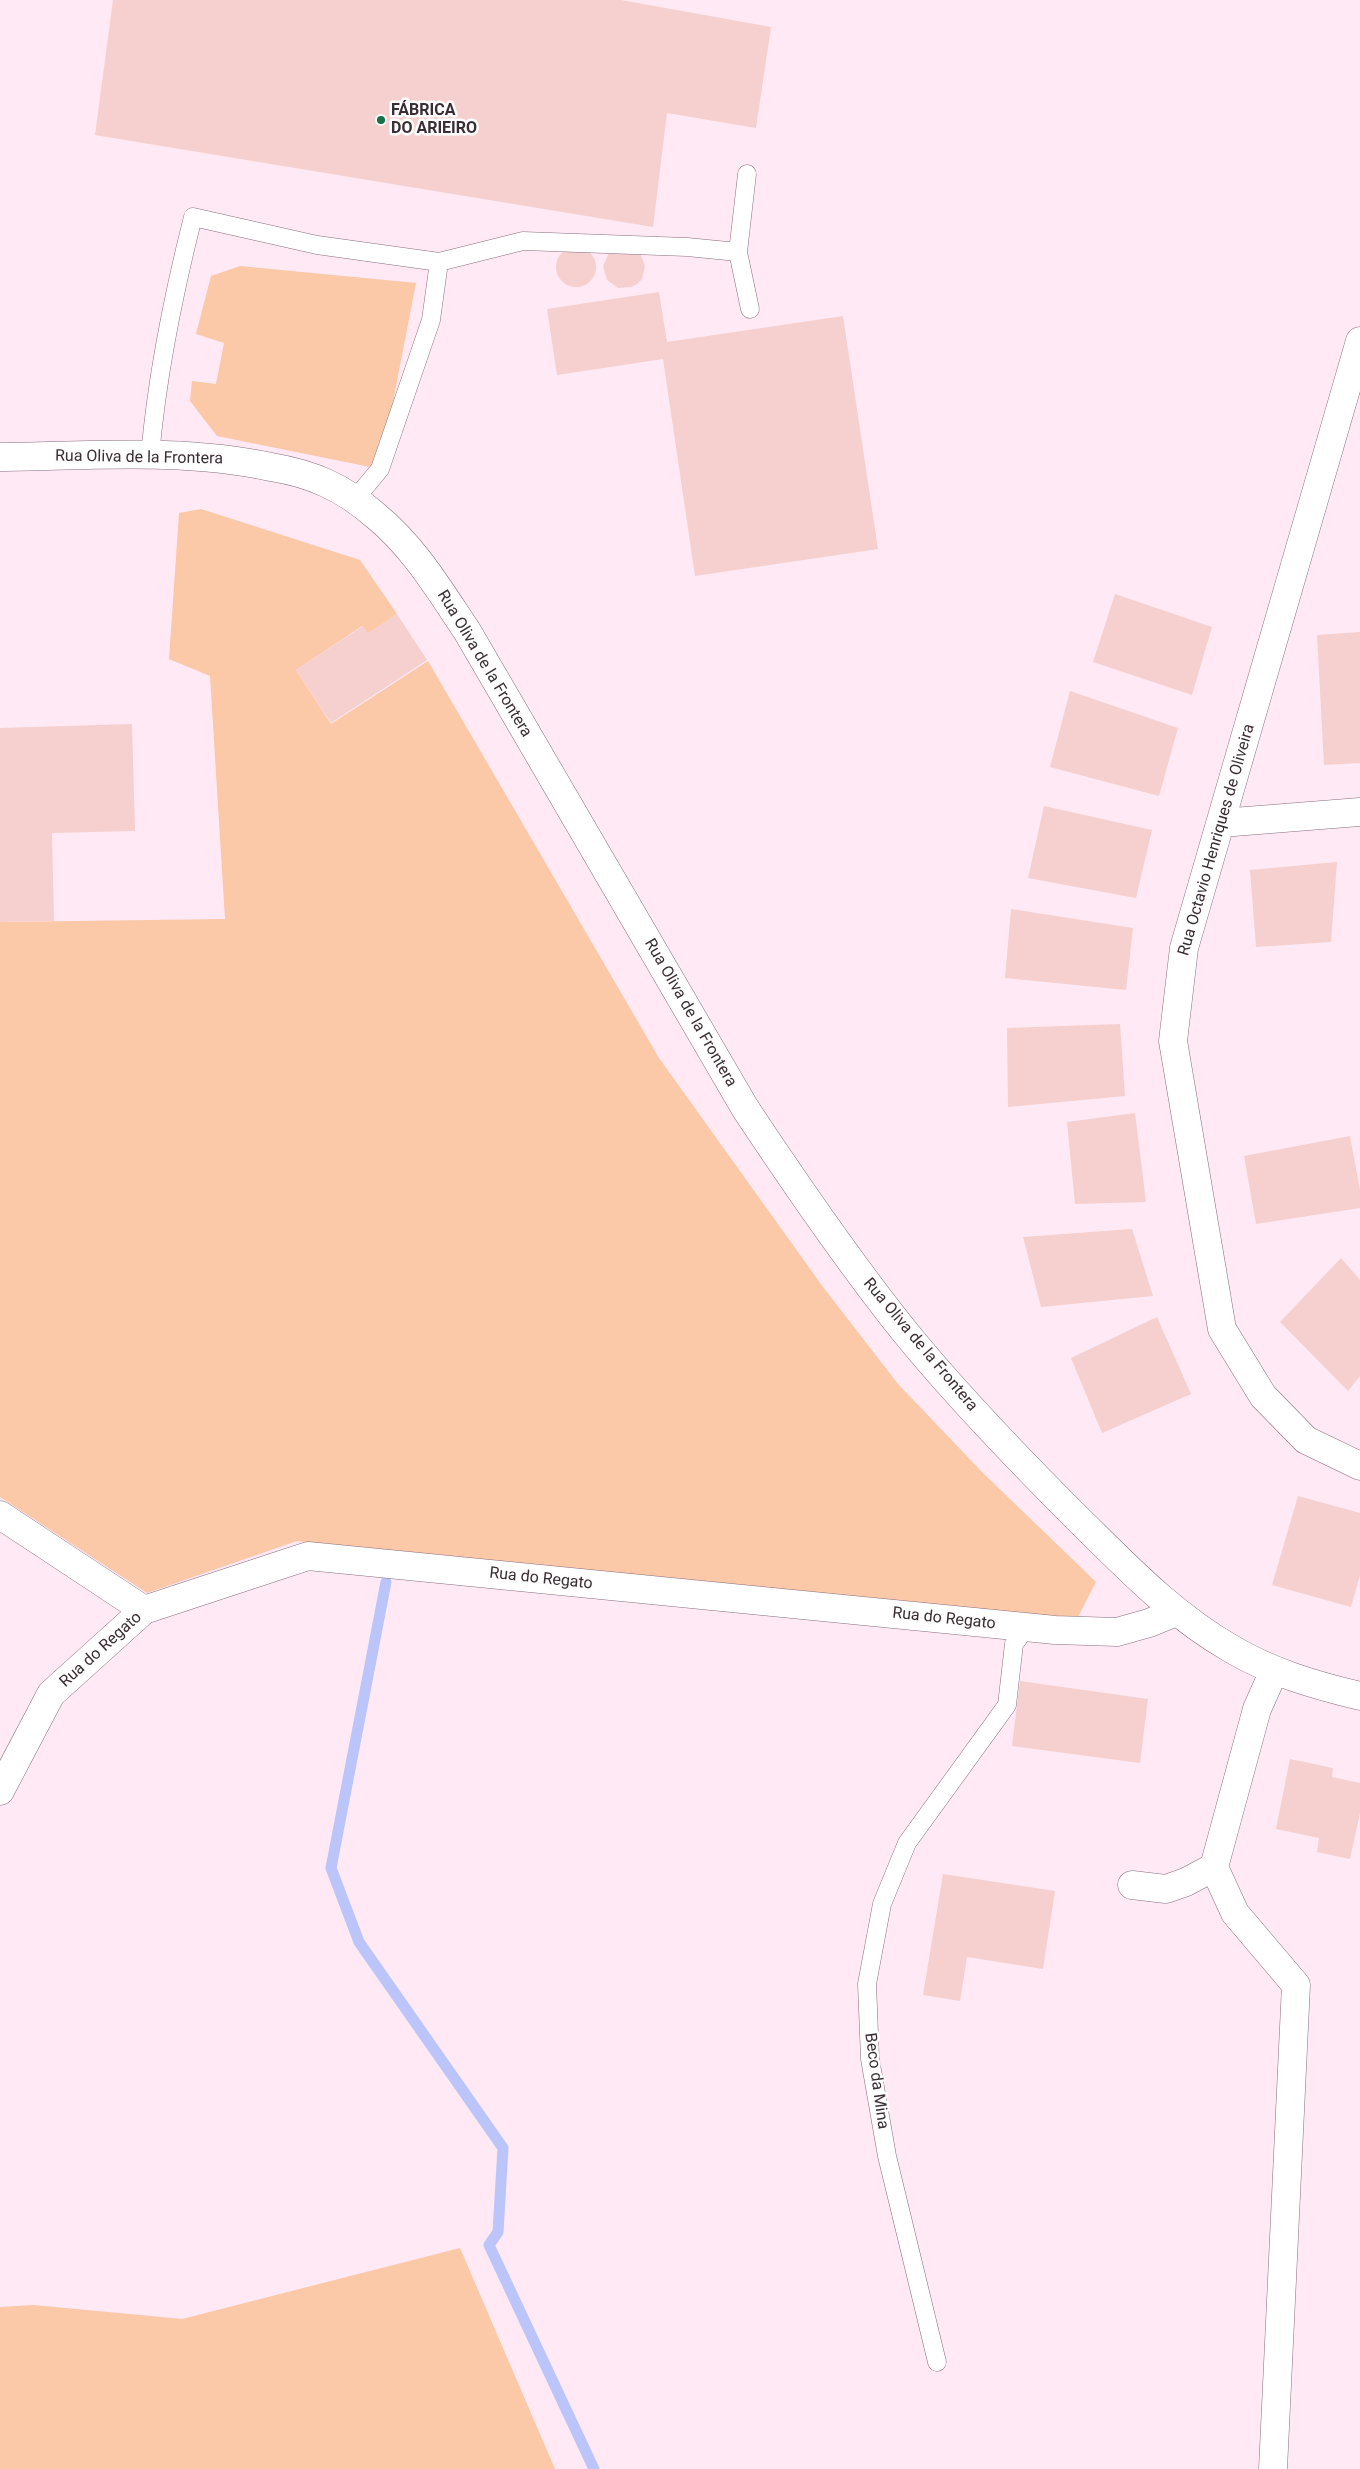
<!DOCTYPE html>
<html>
<head>
<meta charset="utf-8">
<style>
	body { margin:0 }
	canvas { display:block; background:#fee9f4 }
</style>
</head>
<body>
<canvas width="1360" height="2469"></canvas>
<script>
const context = document.querySelector('canvas').getContext('2d');
context.lineJoin = 'round';
function fillPath(path, color) { context.fillStyle = color; context.fill(path, 'evenodd'); }
function stroke(path, color, width, dash) { context.strokeStyle = color; context.lineWidth = width; context.lineCap = dash ? 'butt' : 'round'; context.setLineDash(dash || []); context.stroke(path); }
function write(font, color, halo, rows, align = 'center') {
  context.font = font + ' Roboto,sans-serif'; context.lineWidth = 5; context.setLineDash([]); context.textBaseline = 'middle'; context.strokeStyle = halo; context.fillStyle = color; for (const [text, x, y, turn = 0] of rows) {
    context.save(); context.translate(x, y); context.rotate((+turn || 0) * Math.PI / 180); context.textAlign = isNaN(turn) ? turn : align; if (halo) context.strokeText(text, 0, 0); context.fillText(text, 0, 0); context.restore();
  }
}
const green = new Path2D(`
	M240,266L416,283L380,469L217,436L190,401L192,381L216,384L224,343L196,334L211,276Z
	M201,509L360,560L397,614L368,634L362,626L296,670L331,724L428,661L659,1058L823,1287L898,1384L983,1473L1096,1582L1078,1617L1055,1625L297,1541L147,1593L0,1497V922L225,919L210,676L169,659L179,513Z
	M460,2248L555,2469H0V2307L34,2305L182,2319Z`);
const stream = new Path2D(`
	M386,1582L331,1868L359,1942L503,2148L498,2232L489,2245L594,2469`);
const building = new Path2D(`
	M113,0H621L771,27L756,128L667,113L653,227L95,135Z
	M556 267a20 20 0 1 1 40 0a20 20 0 1 1-40 0Z
	M609,253H640L645,266L642,279L637,284L631,287L618,288L607,280L603,266Z
	M659,292L667,342L843,316L878,549L695,576L663,359L557,375L547,309Z
	M1115,594L1212,627L1192,695L1093,662Z
	M397,614L427,660L331,723L296,670L363,626L368,633Z
	M1360,632V763L1324,765L1317,635Z
	M1070,691L1178,728L1159,796L1050,767Z
	M132,724L135,831L52,833L54,921L0,922V728Z
	M1044,806L1152,830L1136,898L1028,878Z
	M1337,862L1331,942L1256,947L1250,870Z
	M1011,909L1133,928L1126,990L1005,978Z
	M1120,1024L1125,1096L1008,1107L1007,1028Z
	M1135,1113L1146,1202L1075,1204L1067,1122Z
	M1350,1136L1360,1190V1208L1256,1224L1244,1156Z
	M1132,1229L1153,1296L1041,1307L1023,1237Z
	M1341,1258L1360,1280V1376L1348,1391L1280,1322Z
	M1157,1317L1191,1394L1102,1433L1071,1358Z
	M1298,1496L1360,1513V1575L1351,1607L1272,1585Z
	M1020,1681L1148,1699L1140,1763L1012,1746Z
	M1290,1759L1333,1768L1332,1777L1360,1783V1813L1350,1859L1317,1852L1319,1838L1276,1829Z
	M943,1874L1055,1891L1043,1969L967,1957L960,2001L923,1995Z`);
const service = new Path2D(`
	M738,252L747,174
	M439,262L523,241L687,247L738,252L750,309
	M150,456C157,375 173,296 193,217L317,245L439,262L431,320L380,469L355,499
	M937,2362L887,2156L870,2059L867,1984L882,1904L907,1843L1007,1705L1014,1644L1027,1627`);
const minor = new Path2D(`
	M1360,341L1184,948L1173,1041L1222,1329L1263,1396L1306,1440L1360,1466
	M1221,823L1360,812
	M0,1515L144,1610
	M0,1791L51,1694L144,1610L308,1556L1055,1630L1117,1632L1149,1623L1176,1612
	M1132,1885L1166,1889L1186,1882L1214,1867
	M1273,2469L1296,1985L1235,1913L1214,1867L1257,1709L1274,1671`);
const secondary = new Path2D(`
	M0,457C90,456 183,448 271,467C289,470 309,475 326,483C344,491 361,503 376,516C414,547 440,591 467,631L745,1108C796,1185 848,1261 905,1332C958,1397 1017,1458 1077,1518C1125,1565 1171,1614 1230,1648C1270,1672 1314,1685 1360,1696`);
const markers = [
	[381,120,5,"#127147"]
];
const poiNames = [
	["FÁBRICA",391,111],
	["DO ARIEIRO",391,129]
];
const streetNames = [
	["Rua Oliva de la Frontera",139,458,1],
	["Rua Oliva de la Frontera",484,664,59],
	["Rua Octavio Henriques de Oliveira",1217,840,-74],
	["Rua Oliva de la Frontera",690,1013,60],
	["Rua Oliva de la Frontera",920,1345,50],
	["Rua do Regato",541,1579,6],
	["Rua do Regato",944,1619,6],
	["Rua do Regato",101,1650,-42],
	["Beco da Mina",876,2081,82]
];
fillPath(green, '#fbc8a8');
stroke(stream, '#bbc5f9', 11);
fillPath(building, '#f6d0cf');
stroke(service, '#8a6d7d', 19);
stroke(minor, '#8a6d7d', 29);
stroke(secondary, '#8a6d7d', 29);
stroke(service, '#fff', 18);
stroke(minor, '#fff', 28);
stroke(secondary, '#fff', 28);
for (const [x, y, r, color] of markers) { const dot = new Path2D(); dot.arc(x, y, r, 0, 2 * Math.PI); context.fillStyle = color; context.fill(dot); stroke(dot, '#fdfdfd', 2); }
write('bold 16px', '#3a2e34', '#fdfdfd', poiNames, 'left');
write('16px', '#3a2e34', '#fdfdfd', streetNames);
</script>
</body>
</html>
